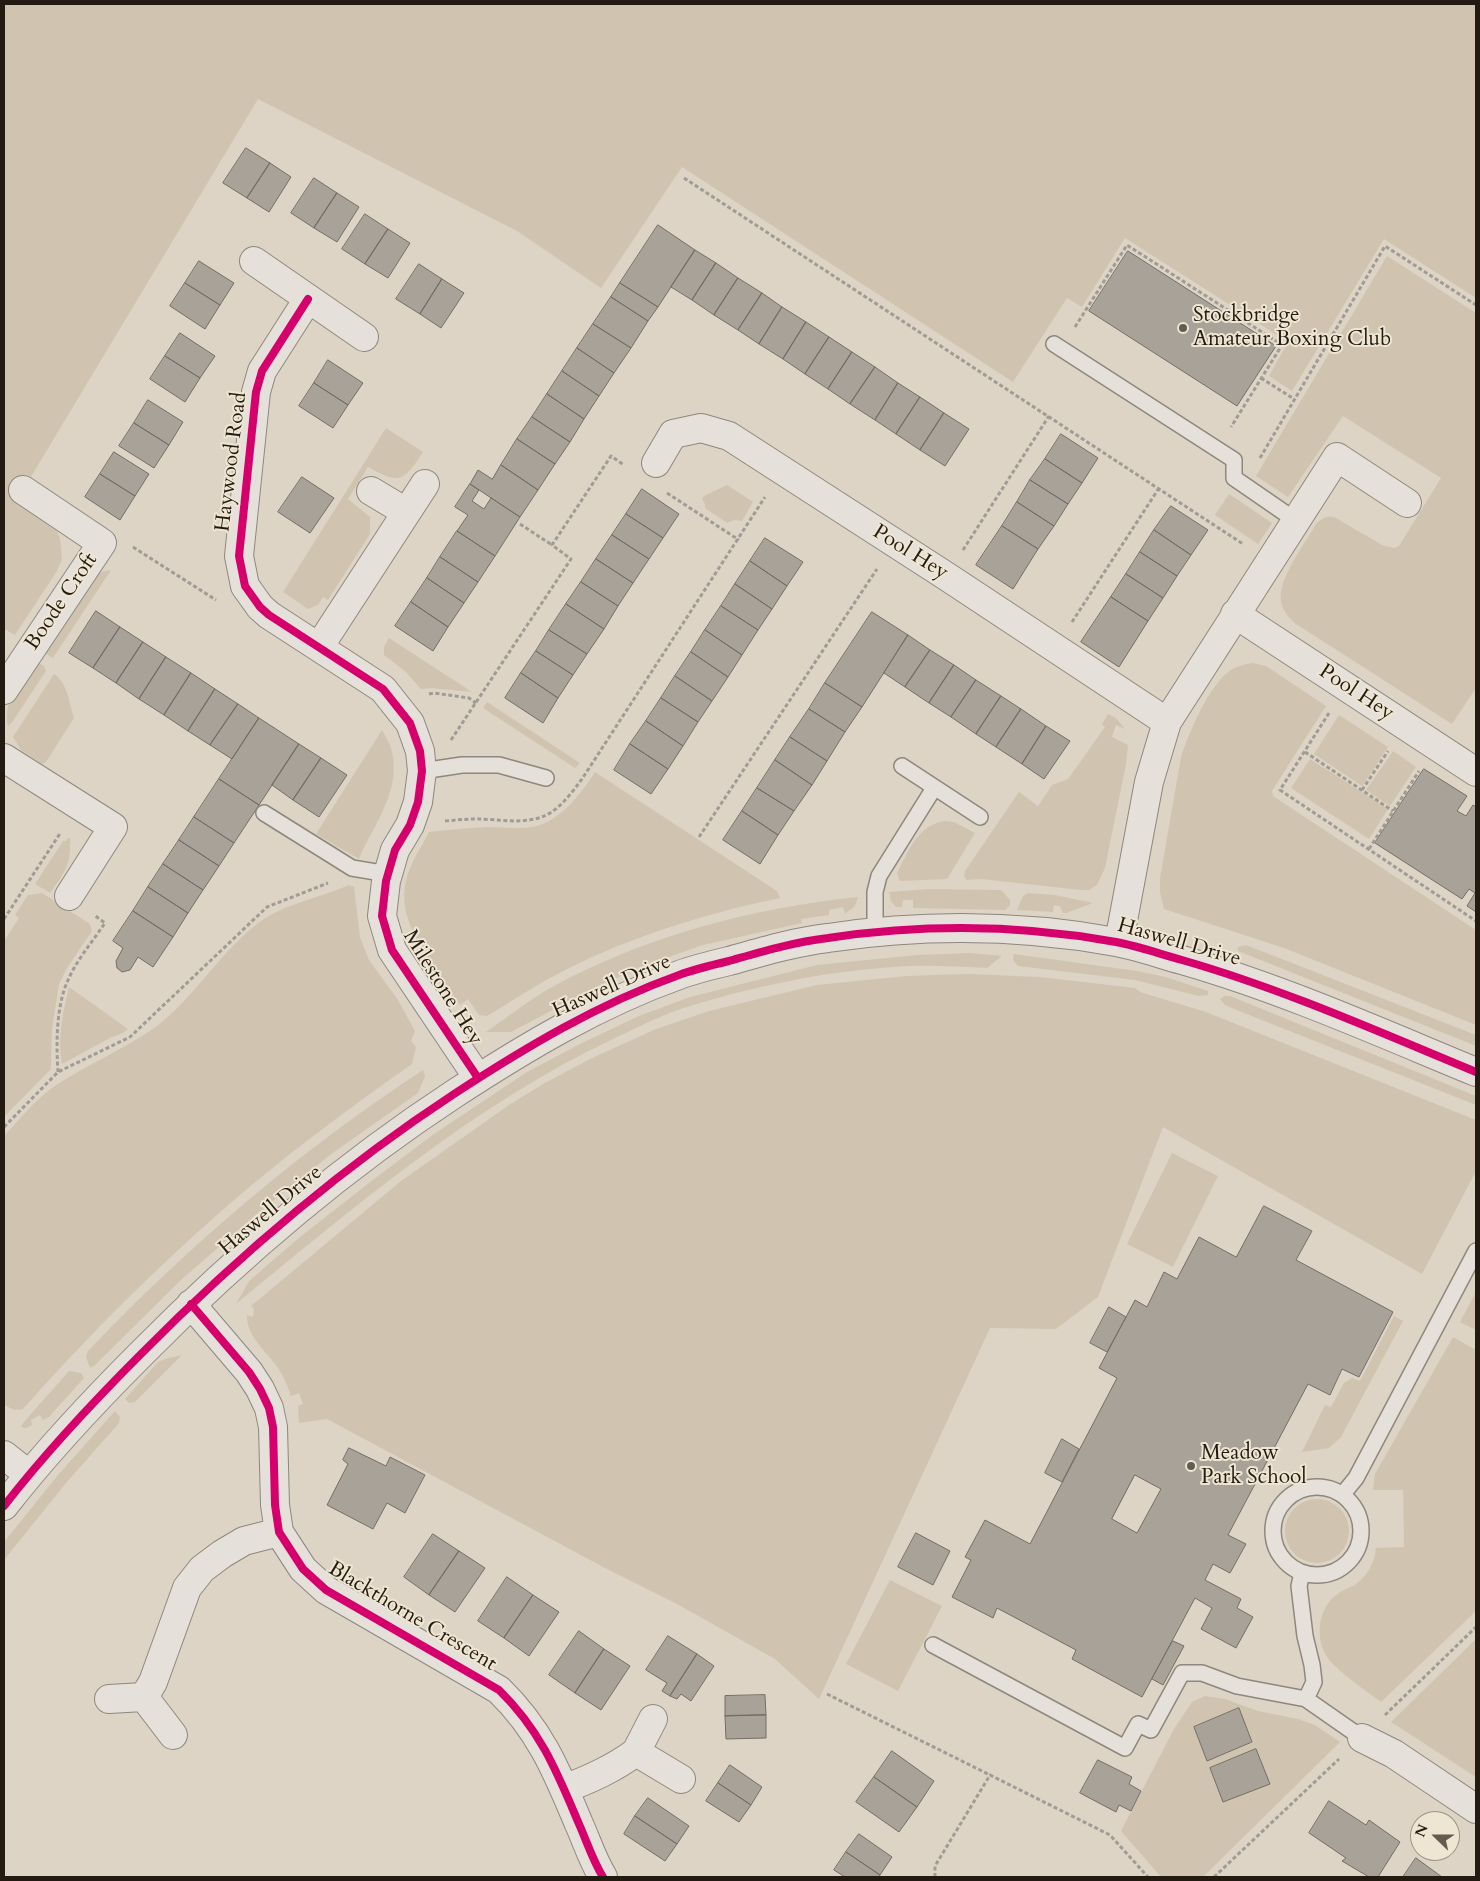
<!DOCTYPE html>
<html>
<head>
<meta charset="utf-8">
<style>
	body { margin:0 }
	#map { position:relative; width:1480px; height:1881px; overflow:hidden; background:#ddd4c5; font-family:Cardo,serif }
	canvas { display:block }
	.frame { position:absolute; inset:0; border:5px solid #231b11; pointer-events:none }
	.north { position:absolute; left:1410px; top:1811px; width:50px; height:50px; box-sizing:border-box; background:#efe5d3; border:1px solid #9d9485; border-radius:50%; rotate:292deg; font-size:14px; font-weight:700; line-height:20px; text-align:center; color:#231b11 }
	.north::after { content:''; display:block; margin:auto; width:18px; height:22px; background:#645c50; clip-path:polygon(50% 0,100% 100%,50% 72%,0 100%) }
</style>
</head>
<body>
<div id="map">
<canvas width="1480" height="1881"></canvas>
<div class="frame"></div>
<div class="north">N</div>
</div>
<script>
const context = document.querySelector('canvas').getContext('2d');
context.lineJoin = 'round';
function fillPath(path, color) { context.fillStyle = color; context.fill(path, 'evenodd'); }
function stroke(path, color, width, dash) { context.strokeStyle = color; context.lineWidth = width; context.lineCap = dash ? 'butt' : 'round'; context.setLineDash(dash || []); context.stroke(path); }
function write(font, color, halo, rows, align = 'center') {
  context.font = font + ' Cardo,serif'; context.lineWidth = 4; context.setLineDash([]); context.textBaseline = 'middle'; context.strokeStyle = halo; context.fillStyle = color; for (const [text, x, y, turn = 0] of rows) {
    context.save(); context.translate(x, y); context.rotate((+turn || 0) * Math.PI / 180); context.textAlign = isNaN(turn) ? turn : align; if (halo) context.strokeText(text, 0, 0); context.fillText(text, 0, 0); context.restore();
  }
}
const green = new Path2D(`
	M4,4H1476V298L1384,239L1292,391L1269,376L1288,342L1125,238L1082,307L1067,298L1013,382L682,167L601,288L517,231L258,99L23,490L54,524L60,539L62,559L57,571L15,635L4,629Z
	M1387,256L1476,313V688L1452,724L1296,624C1289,618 1283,611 1281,602C1277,579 1305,544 1316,524C1322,519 1326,515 1334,517L1382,545L1394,548L1399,546L1441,478L1343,416L1288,497L1256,476Z
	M386,428L423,452C403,483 399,484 368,467L348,499L370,517V534L328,600L323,597L318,605L308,609L283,592Z
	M727,485L753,502L742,521L734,520L727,523L705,508V504L702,499L704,496Z
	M1229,494L1272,523L1258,544L1215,515Z
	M111,570L53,658L41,651L90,578L102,572Z
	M389,638L472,692L431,688L421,689L405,671L384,655V647Z
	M34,660L44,666L46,671L13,721L8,726C2,701 22,680 34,660Z
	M1253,663L1266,666L1326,706L1272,791L1273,796L1476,930V1025L1284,948L1164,909L1160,892V878L1181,757C1189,733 1209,684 1231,670C1237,666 1246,664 1253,663Z
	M54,674C68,683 69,703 74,718L46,762L42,764L21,750L13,737Z
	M487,702L580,763L575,768L483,708Z
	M1108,714L1116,718L1125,729L1116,725L1112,737L1128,745L1126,764L1105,868L1097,885L1089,890H1081L981,879L967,880L964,876L965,871L1019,792L1038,806L1052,785L1068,779L1105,727L1102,724Z
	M1339,715L1388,747L1362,786L1314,754Z
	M382,730C385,736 389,742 391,748C403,790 374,823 359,859L316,834Z
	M1393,751L1416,767L1390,806L1366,790Z
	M1310,759L1388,809L1369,839L1291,788Z
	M595,772L777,891L780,898C708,913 633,936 567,969C539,983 514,1000 487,1016L479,1015L468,999L460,1005C437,970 395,925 406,881C410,863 421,848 429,832C448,830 468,828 487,827C502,827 518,829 533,827C559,822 581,794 595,772Z
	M945,821L954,822L975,833L947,879L900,881L897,873C909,851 917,825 945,821Z
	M68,838H70C72,863 64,874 50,893L35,884L63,841H66Z
	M349,885L354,887L360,937L369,960L398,1000L415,1031L411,1041L416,1047L412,1064C345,1111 279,1160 218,1214C149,1275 84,1340 23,1409C15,1411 10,1409 4,1404V1136C19,1120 34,1101 52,1088C85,1065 124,1050 157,1026C196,996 221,950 261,921C287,903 320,898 349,885Z
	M928,889L1001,890L1010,900V905L1005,910L913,908V900H903L902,907H896L891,901L889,892Z
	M42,893L90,924L92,931L67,968L59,984L52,1029L51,1069L4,1117V941L19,918L15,915L28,895Z
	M1028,893L1055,895L1093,903L1066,913H1063L1060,906L1054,905L1053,912L1017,910L1023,896Z
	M858,897L855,906L845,914L843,907L829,910V915L801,919L802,923L703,945L652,963L600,985L511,1032H486C508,1017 529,1000 552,987C646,936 752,908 858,897Z
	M1246,945L1476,1035V1046L1238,951V947Z
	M971,953L1002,956L987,968C962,967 936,965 911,966C838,969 763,984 693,1005C666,1013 640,1026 615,1038C475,1104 355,1206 236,1304L249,1281L300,1237L374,1179L434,1134L527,1072L582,1043L639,1016L690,997L817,965L917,955Z
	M1014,954L1137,971L1166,977L1208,991V995L1199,996L1135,980L1018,966L1013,960Z
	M969,974L1040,977L1135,988L1140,992L1206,1012L1476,1120V1171L1422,1274L1163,1127L1098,1297L1056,1329L990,1328L819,1699L775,1659L677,1604L605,1568L327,1419L299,1423L298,1406L303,1404L299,1393L291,1396C288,1388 285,1379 280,1371C270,1354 246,1338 247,1315L253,1317L254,1309L251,1306L401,1181L509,1105L543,1084L590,1059L656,1029L709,1011L817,985L906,976Z
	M69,987L128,1029L123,1033L110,1038L62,1064C57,1038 63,1012 69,987Z
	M1224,996H1230L1476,1096V1105L1234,1009L1225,1005L1220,999Z
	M423,1070L425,1076L418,1093L334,1152L259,1212L181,1280L94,1366L90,1368L86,1357L88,1351C189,1245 301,1150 423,1070Z
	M1172,1153L1218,1176L1173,1267L1127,1244Z
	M1476,1292V1330L1460,1322Z
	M1394,1316L1403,1321L1341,1437L1329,1448L1302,1452L1325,1405L1331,1407L1344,1383L1352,1378L1360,1381Z
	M1453,1337L1476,1350V1611L1381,1702C1365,1690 1347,1678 1333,1664C1313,1645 1316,1607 1339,1593C1343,1590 1348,1588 1353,1586C1366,1578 1375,1563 1376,1548L1404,1547L1403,1490H1373L1375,1474Z
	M182,1355L135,1402L129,1403L125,1399L158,1362L165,1359Z
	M69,1371L81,1373L84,1378L49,1417L43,1420L40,1415L31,1420L32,1425L26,1428L21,1427L23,1423Z
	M115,1411L120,1417L119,1423L66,1483L4,1560V1542L58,1475Z
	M1285 1531a32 32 0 1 1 64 0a32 32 0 1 1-64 0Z
	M890,1580L942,1606L898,1691L846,1664Z
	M1476,1639V1777L1391,1722Z
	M1205,1696L1225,1699L1258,1711L1298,1719L1315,1725L1340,1742L1203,1877H1161L1121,1831L1174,1729L1192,1702ZM1239,1708L1252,1743L1207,1761L1194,1727Z`);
const building = new Path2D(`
	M246,148L270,163L247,198L223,183Z
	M270,163L291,177L269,212L247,198Z
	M314,178L337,193L314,228L291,213Z
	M337,193L359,207L337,242L314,228Z
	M365,214L388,229L365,264L342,249Z
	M658,225L695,250L658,307L620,283Z
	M388,229L410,243L388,278L365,264Z
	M695,250L716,263L692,300L671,287Z
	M1128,251L1276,346L1237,406L1089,311Z
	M199,261L234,283L220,305L185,283Z
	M716,263L738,278L714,315L692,300Z
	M419,264L442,279L420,314L396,299Z
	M738,278L762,293L738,330L714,315Z
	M442,279L464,293L441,328L420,314Z
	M185,283L220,305L205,329L170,306Z
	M620,283L658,307L648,321L611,297Z
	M762,293L782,307L759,344L738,330Z
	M611,297L648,321L631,348L593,324Z
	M782,307L806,322L783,359L759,344Z
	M806,322L829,337L805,374L783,359Z
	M593,324L631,348L614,373L577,348Z
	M180,333L215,356L200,378L165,356Z
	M829,337L852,352L828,389L805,374Z
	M577,348L614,373L599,396L562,371Z
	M852,352L875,367L850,404L828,389Z
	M165,356L200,378L185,402L150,379Z
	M328,360L363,383L348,405L314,383Z
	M875,367L898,383L875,420L850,404Z
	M562,371L599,396L584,419L547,394Z
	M314,383L348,405L333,428L299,406Z
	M898,383L920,397L896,434L875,420Z
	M547,394L584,419L570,442L532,417Z
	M920,397L944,413L920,450L896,434Z
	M148,400L183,422L169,445L134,423Z
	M944,413L969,429L945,466L920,450Z
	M532,417L570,442L555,464L517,439Z
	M134,423L169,445L154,468L119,446Z
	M1061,434L1098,458L1082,483L1045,459Z
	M517,439L555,464L538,490L501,465Z
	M114,452L149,474L135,496L100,474Z
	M1045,459L1082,483L1068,504L1030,480Z
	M501,465L538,490L520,517L470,484L478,470L492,479Z
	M100,474L135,496L120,520L85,497Z
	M302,477L334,498L310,533L278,512Z
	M1030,480L1068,504L1054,526L1017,502Z
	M470,484L479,490L472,501L484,509L491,498L520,517L495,556L457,531L468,515L455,507Z
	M642,489L679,514L663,538L626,514Z
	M1017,502L1054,526L1038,549L1002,526Z
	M1171,506L1208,530L1191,555L1154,530Z
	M626,514L663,538L649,559L612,535Z
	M1002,526L1038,549L1013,589L976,565Z
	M1154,530L1191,555L1177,576L1140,552Z
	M457,531L495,556L478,582L440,557Z
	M612,535L649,559L633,583L596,559Z
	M765,538L803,562L787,586L750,561Z
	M1140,552L1177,576L1163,598L1126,574Z
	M440,557L478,582L464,603L427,578Z
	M596,559L633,583L618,606L581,582Z
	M750,561L787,586L772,609L735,584Z
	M1126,574L1163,598L1148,621L1111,597Z
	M427,578L464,603L448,627L411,602Z
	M581,582L618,606L604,629L566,604Z
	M735,584L772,609L758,630L721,606Z
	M1111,597L1148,621L1119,667L1081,642Z
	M411,602L448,627L433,651L395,626Z
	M566,604L604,629L587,654L549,630Z
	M721,606L758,630L742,655L705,630Z
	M96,611L120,627L93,668L69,653Z
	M872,612L908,635L862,707L825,683Z
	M120,627L143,642L116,683L93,668Z
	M549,630L587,654L573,675L536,651Z
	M705,630L742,655L728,677L691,652Z
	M908,635L930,650L905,687L884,673Z
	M143,642L166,657L139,699L116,683Z
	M930,650L954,665L929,703L905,687Z
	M536,651L573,675L558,698L521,673Z
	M691,652L728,677L712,701L675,676Z
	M166,657L191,673L164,715L139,699Z
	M954,665L976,680L951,717L929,703Z
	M191,673L215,689L188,731L164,715Z
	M521,673L558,698L543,723L505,698Z
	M675,676L712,701L698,722L661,698Z
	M976,680L1001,696L976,734L951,717Z
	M825,683L862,707L845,732L809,709Z
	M215,689L238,704L210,745L188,731Z
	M1001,696L1021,709L996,747L976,734Z
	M661,698L698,722L683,746L646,721Z
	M238,704L259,718L232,759L210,745Z
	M809,709L845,732L827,761L790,737Z
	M1021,709L1046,726L1022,764L996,747Z
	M259,718L299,744L259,805L219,779Z
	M646,721L683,746L668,769L630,744Z
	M1046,726L1070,741L1044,779L1022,764Z
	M790,737L827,761L812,785L775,760Z
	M299,744L321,758L293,800L272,785Z
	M630,744L668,769L651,794L614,770Z
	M321,758L347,775L319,817L293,800Z
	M775,760L812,785L794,811L757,788Z
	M1424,769L1467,796L1457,811L1466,816L1473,805L1476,807V912L1467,906L1475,893L1469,889L1462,899L1375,843Z
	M219,779L259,805L234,843L194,817Z
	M757,788L794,811L778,835L742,811Z
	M742,811L778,835L760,864L723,840Z
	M194,817L234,843L219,866L179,840Z
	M179,840L219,866L203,890L163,864Z
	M163,864L203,890L188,913L148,887Z
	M148,887L188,913L173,937L133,911Z
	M133,911L173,937L153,967L138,957L130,970L122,972L117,968L116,961L123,948L113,941Z
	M1264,1206L1312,1231L1296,1260L1393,1312L1359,1377L1342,1369L1330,1395L1308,1384L1228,1535L1246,1544L1230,1573L1213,1564L1205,1580L1241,1599L1237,1608L1253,1617L1236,1648L1201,1629L1212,1608L1195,1598L1142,1697L1072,1659L1076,1650L997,1608L993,1618L952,1597L971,1560L965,1557L985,1520L1030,1544L1117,1378L1099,1368L1135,1300L1147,1307L1164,1272L1177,1279L1199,1237L1236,1257ZM1135,1475L1161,1489L1137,1533L1112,1519Z
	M1109,1307L1126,1317L1107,1352L1090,1343Z
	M1062,1439L1079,1449L1062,1482L1045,1473Z
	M349,1448L386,1466L390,1457L425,1475L405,1513L387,1503L373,1529L327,1505L348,1464L343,1460Z
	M916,1533L950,1551L933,1585L898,1567Z
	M433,1534L459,1551L429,1595L404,1577Z
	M459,1551L485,1568L455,1612L429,1595Z
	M507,1577L533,1595L504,1638L478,1621Z
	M533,1595L559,1612L529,1656L504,1638Z
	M579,1631L604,1649L575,1693L549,1675Z
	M668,1636L697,1654L670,1696L662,1691L667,1683L646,1670Z
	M1173,1641L1184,1646L1163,1685L1152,1679Z
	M604,1649L630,1666L601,1710L575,1693Z
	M697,1654L714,1666L691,1701L681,1694L677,1699L670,1696Z
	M765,1695L766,1715L725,1716V1696Z
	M1239,1708L1252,1742L1207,1761L1194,1727Z
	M766,1715V1738L726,1739L725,1716Z
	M1256,1749L1270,1784L1223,1802L1210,1768Z
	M892,1751L934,1781L917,1807L874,1777Z
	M1098,1760L1132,1777L1129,1784L1141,1791L1131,1811L1119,1805L1116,1812L1080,1793Z
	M730,1765L762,1787L751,1805L718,1783Z
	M874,1777L917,1807L899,1832L856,1802Z
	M718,1783L751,1805L739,1822L706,1801Z
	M648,1798L689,1826L677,1844L635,1816Z
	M1329,1801L1366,1825L1369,1820L1400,1842L1378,1877H1369L1342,1861L1346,1858L1309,1833Z
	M635,1816L677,1844L665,1861L624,1834Z
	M859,1834L892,1857L880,1875L846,1852Z
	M846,1852L880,1875L879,1877H845L834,1870Z
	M1416,1858L1442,1877H1403Z`);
const path = new Path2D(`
	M684,178L1243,544
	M1075,327L1127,245L1282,345L1231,427
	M1261,378L1294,399
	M1260,458L1385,246L1476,305
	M667,493L739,540
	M520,524L552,545
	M133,547L216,600
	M963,550L1049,416
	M1072,622L1159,488
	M429,694L434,693L469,698L476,703
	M1329,713L1280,790L1476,921
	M451,740L571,559L552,545L611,456L624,465
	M1305,752L1393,811
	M1362,790L1388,751
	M445,821C456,820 466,819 477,819C499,819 529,826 550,813C563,805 573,791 582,779L765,497
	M699,837L877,569
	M1369,849L1419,771
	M4,919L61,832
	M58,1072C56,1043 56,1004 69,978C78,958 93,941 105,923L94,915
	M4,1127L58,1072L130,1037L267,907L328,883
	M827,1694L990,1775
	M1385,1715L1476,1627
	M935,1877V1866L990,1775L1110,1835L1148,1877
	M1214,1877L1339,1759`);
const service = new Path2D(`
	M1054,344L1234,460V478L1295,520
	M902,766L980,817
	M422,771L462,765H499L546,778
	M264,813L352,868L388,874
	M875,933V892L879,876L934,788
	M1273 1531a44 44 0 1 1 88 0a44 44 0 1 1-88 0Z
	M1342,1495L1356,1478L1476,1251
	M1302,1573L1299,1586L1305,1636L1312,1665L1314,1682L1306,1699
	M933,1645L1125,1748L1138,1724L1151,1730L1182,1673H1202L1237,1686L1306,1699L1362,1738`);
const minor = new Path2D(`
	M254,261L364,337
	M308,299L262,371L256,392L239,556L245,586L260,607L269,615L383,689L410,723L420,751L422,771L418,802L410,825L395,850L386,881L382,916L392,950L478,1078
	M656,463L673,434L701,428L729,436L946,576L1167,722
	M371,491L406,512
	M1235,614L1476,772
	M319,647L425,484
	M4,690L102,543L23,490
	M4,758L113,827L69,896
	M1119,942L1149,782L1167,722L1337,457L1407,503
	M191,1304L249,1372L260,1389L269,1408L273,1427L275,1505L279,1532L303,1569L326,1590L499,1690C541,1731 557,1772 579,1824C587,1842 593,1861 603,1877
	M4,1455L28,1474
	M4,1506C46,1452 92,1403 141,1354C238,1256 338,1170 454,1094C526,1047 598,1004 679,975C695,969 712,965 729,961C761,952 794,942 828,938C923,924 1022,925 1116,942C1138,946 1160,954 1182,960C1283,989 1379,1032 1476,1072
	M144,1697L153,1682L187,1588L202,1569L222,1554L244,1541L279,1532
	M109,1699L144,1697L173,1735
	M1362,1738L1394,1754L1476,1809
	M636,1752L653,1719
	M564,1789C590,1779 613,1769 636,1752L681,1779`);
const cycleway = new Path2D(`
	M308,299L262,371L256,392L239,556L245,586L260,607L269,615L383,689L410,723L420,751L422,771L418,802L410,825L395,850L386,881L382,916L392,950L478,1078
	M191,1304L249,1372L260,1389L269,1408L273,1427L275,1505L279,1532L303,1569L326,1590L499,1690C541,1731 557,1772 579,1824C587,1842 593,1861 603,1877
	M4,1506C46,1452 92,1403 141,1354C238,1256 338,1170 454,1094C526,1047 598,1004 679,975C695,969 712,965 729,961C761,952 794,942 828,938C923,924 1022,925 1116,942C1138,946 1160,954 1182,960C1283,989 1379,1032 1476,1072`);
const markers = [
	[1183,328,5,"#645c50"],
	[1191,1466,5,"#645c50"]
];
const poiNames = [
	["Stockbridge",1193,316],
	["Amateur Boxing Club",1193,340],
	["Meadow",1201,1454],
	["Park School",1201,1478]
];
const streetNames = [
	["Haywood Road",232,462,-83],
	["Pool Hey",910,553,32],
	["Boode Croft",62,602,-56],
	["Pool Hey",1356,693,33],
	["Haswell Drive",1179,943,16],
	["Haswell Drive",612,987,-24],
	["Milestone Hey",442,988,58],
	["Haswell Drive",271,1211,-40],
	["Blackthorne Crescent",412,1617,31]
];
fillPath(green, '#d0c4b0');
fillPath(building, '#a9a298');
stroke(building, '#736e65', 1);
stroke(service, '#8d887e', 18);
stroke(minor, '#8d887e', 30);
stroke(path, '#a09c95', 3, [4, 2.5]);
stroke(service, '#e5e0d9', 15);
stroke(minor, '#e5e0d9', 28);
stroke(cycleway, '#d6006c', 8);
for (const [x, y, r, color] of markers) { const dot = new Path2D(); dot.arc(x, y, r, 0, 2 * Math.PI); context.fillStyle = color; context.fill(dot); stroke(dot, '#efe5d3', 2); }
write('21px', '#231b11', '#efe5d3', poiNames, 'left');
write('21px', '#231b11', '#efe5d3', streetNames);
</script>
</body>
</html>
